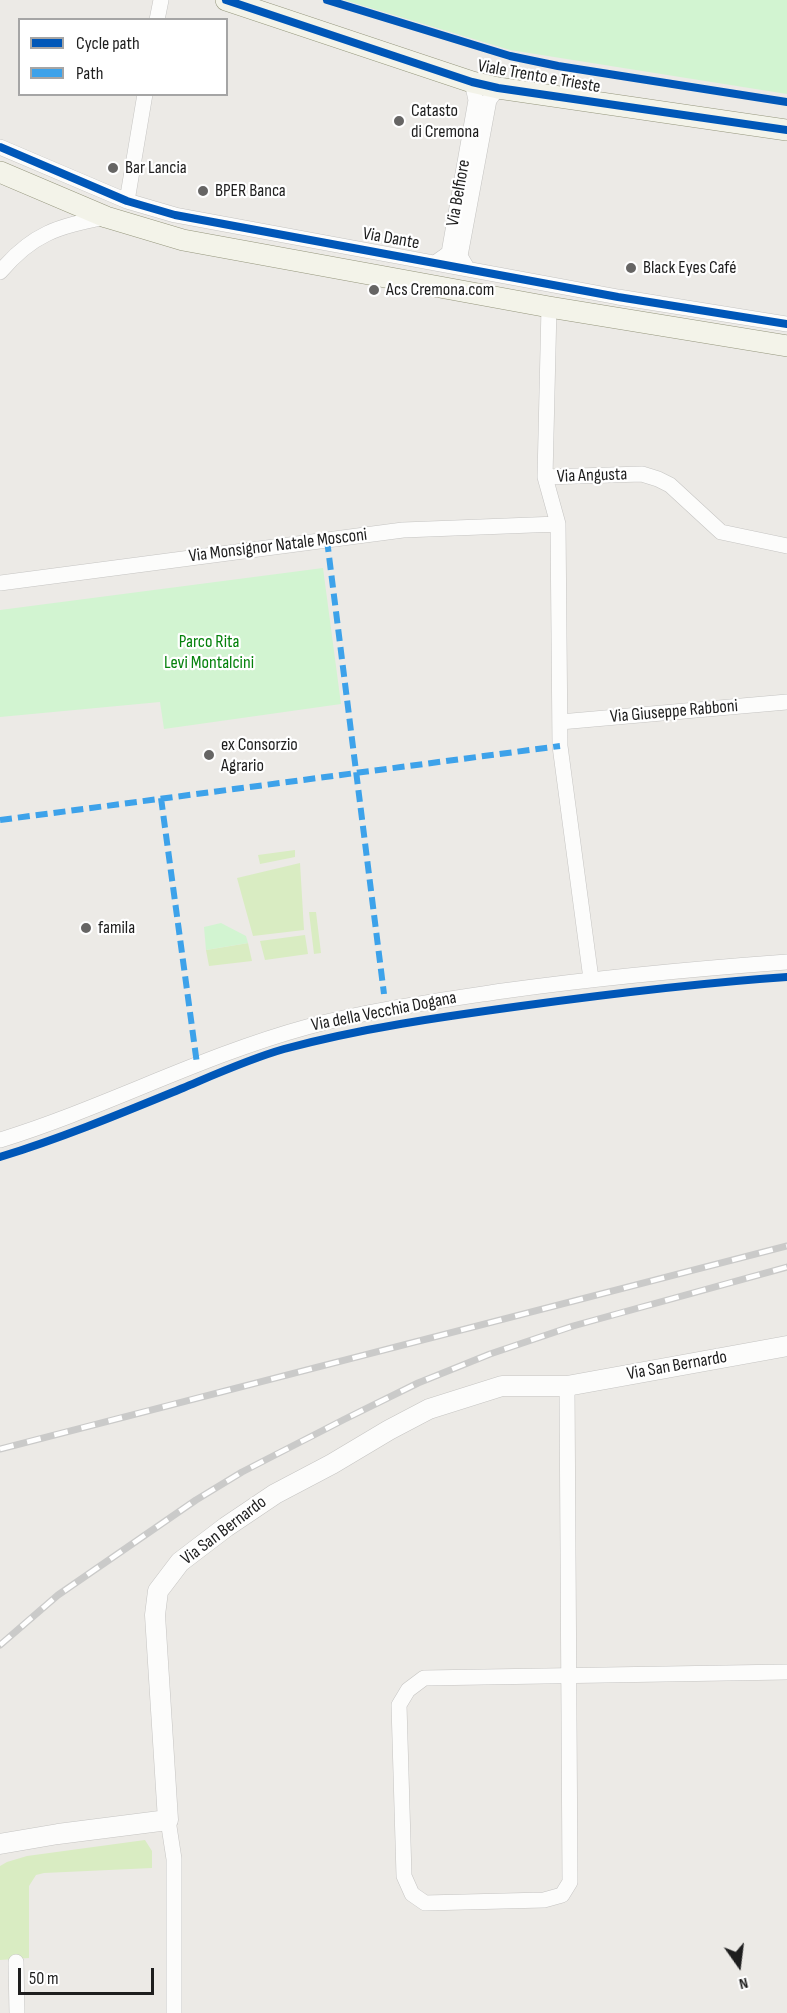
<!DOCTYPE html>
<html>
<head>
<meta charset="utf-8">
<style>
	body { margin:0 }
	#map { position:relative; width:787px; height:2013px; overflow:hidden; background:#eceae6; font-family:"Sofia Sans Condensed",sans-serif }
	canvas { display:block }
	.legend { position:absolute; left:18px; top:18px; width:210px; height:78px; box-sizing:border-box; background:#fff; border:2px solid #a5a5a5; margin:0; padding:8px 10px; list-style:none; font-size:18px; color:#1e1e1e }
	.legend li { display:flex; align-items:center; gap:12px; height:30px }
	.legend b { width:30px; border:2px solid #a5a5a5 }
	.north { position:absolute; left:709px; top:1935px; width:60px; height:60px; -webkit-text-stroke:4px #fff; paint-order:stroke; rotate:166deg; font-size:16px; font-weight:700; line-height:24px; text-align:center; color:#1e1e1e }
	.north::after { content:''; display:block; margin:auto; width:21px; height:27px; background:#1e1e1e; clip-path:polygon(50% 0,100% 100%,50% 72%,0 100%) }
	.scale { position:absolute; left:18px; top:1968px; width:136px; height:27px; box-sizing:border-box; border:3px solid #1e1e1e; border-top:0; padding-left:8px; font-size:18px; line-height:21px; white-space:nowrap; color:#1e1e1e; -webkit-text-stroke:4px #fff; paint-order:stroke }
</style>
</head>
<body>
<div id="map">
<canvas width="787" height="2013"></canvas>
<ul class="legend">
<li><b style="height:8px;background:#0057b8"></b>Cycle path</li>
<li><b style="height:8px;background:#3da2ea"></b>Path</li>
</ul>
<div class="north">N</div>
<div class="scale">50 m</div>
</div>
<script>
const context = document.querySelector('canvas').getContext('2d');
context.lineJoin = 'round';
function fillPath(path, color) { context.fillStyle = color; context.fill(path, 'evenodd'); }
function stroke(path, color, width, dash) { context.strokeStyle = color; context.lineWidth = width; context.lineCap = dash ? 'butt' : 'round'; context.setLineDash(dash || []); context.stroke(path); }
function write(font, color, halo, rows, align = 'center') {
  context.font = font + ' "Sofia Sans Condensed",sans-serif'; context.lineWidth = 4.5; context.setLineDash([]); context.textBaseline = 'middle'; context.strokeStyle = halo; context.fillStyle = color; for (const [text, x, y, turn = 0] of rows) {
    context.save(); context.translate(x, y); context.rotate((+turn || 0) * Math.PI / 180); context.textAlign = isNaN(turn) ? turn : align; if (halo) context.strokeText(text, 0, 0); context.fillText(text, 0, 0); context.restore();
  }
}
const grass = new Path2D(`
	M295,850V857L260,864L258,855Z
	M300,863L304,930L253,936L237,878Z
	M309,912H316L321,953L314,954Z
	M305,935L308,954L265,960L260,941Z
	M248,943L252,961L209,966L206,950Z
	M145,1840L152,1851V1868L44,1873L36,1875L29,1886V1958L0,1960V1986V1866L7,1862L27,1856Z`);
const park = new Path2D(`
	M344,0H787V94L510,50Z
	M323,568L341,704L164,729L160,702L0,717V610Z
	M221,923L246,936L248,943L206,950L204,927Z`);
const minor = new Path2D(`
	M157,20L161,0
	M0,147L127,201L175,215L618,297L787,324
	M127,201L145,94
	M435,263L449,253L476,100L472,82
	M467,268L460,256L489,100L498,88
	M0,272C33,233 57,227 106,217
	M549,307L545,477L558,524L560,746L591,979
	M545,477L642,474L658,479L670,485L721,532L787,546
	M0,583L403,530L558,524
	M560,722L787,702
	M0,1140C104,1108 201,1056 307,1027C371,1010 437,1001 503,991C597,978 692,969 787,962
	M567,1386L570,1882L562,1895L544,1900L425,1903L412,1894L404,1876L399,1705L408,1690L424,1678L787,1672
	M168,1820L174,1859V2013
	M16,1962L17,2013`);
const tertiary = new Path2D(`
	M0,1844L58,1834L168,1820L155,1615L158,1591L180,1562L226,1527L275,1494L332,1464L389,1430L429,1409L502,1386H567L787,1346`);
const secondary = new Path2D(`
	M226,0L472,82L498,88L787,130
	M0,172L106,217L183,240L549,307L787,346`);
const rail = new Path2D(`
	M0,1449L787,1246
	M0,1645L58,1595L196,1500L242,1472L345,1419L418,1383L490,1354L573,1326L787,1267`);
const quiet = new Path2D(`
	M327,540L384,994
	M161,798L197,1064
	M0,820L560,746`);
const cycleway = new Path2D(`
	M226,0L472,82L498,88L787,130
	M327,0L510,56L558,66L787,102
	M0,147L127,201L175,215L618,297L787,324
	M0,1157C62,1138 122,1113 183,1088C216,1074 249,1059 284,1049C362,1028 441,1017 521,1006C609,994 698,983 787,977`);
const markers = [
	[399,121,6,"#666564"],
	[113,168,6,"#666564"],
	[203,191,6,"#666564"],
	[631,268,6,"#666564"],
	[374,290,6,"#666564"],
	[209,755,6,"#666564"],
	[86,928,6,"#666564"]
];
const streetNames = [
	["Viale Trento e Trieste",539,77,10],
	["Via Belfiore",459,193,-80],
	["Via Dante",391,239,10],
	["Via Angusta",592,476,-2],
	["Via Monsignor Natale Mosconi",278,546,-7],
	["Via Giuseppe Rabboni",674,712,-5],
	["Via della Vecchia Dogana",384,1012,-11],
	["Via San Bernardo",677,1366,-10],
	["Via San Bernardo",224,1531,-37]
];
const poiNames = [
	["Catasto",411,111],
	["di Cremona",411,132],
	["Bar Lancia",125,168],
	["BPER Banca",215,191],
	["Black Eyes Café",643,268],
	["Acs Cremona.com",386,290],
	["ex Consorzio",221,745],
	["Agrario",221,766],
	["famila",98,928]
];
const parkNames = [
	["Parco Rita",209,642],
	["Levi Montalcini",209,663]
];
fillPath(grass, '#d9ecc2');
fillPath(park, '#d2f4d1');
stroke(minor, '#c5c4c2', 16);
stroke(tertiary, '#c5c4c2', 21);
stroke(secondary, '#95967d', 22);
stroke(minor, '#fcfcfb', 15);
stroke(tertiary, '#fcfcfb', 20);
stroke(secondary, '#f3f3e9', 21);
stroke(rail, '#cacac9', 7);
stroke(rail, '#fff', 4.5, [14]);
stroke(quiet, '#3da2ea', 6, [12, 6]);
stroke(cycleway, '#0057b8', 8);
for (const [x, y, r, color] of markers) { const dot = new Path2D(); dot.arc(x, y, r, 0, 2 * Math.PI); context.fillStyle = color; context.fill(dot); stroke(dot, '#fff', 2); }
write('18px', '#1e1e1e', '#fff', streetNames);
write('18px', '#1e1e1e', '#fff', poiNames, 'left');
write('18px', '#05820c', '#fff', parkNames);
</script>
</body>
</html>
